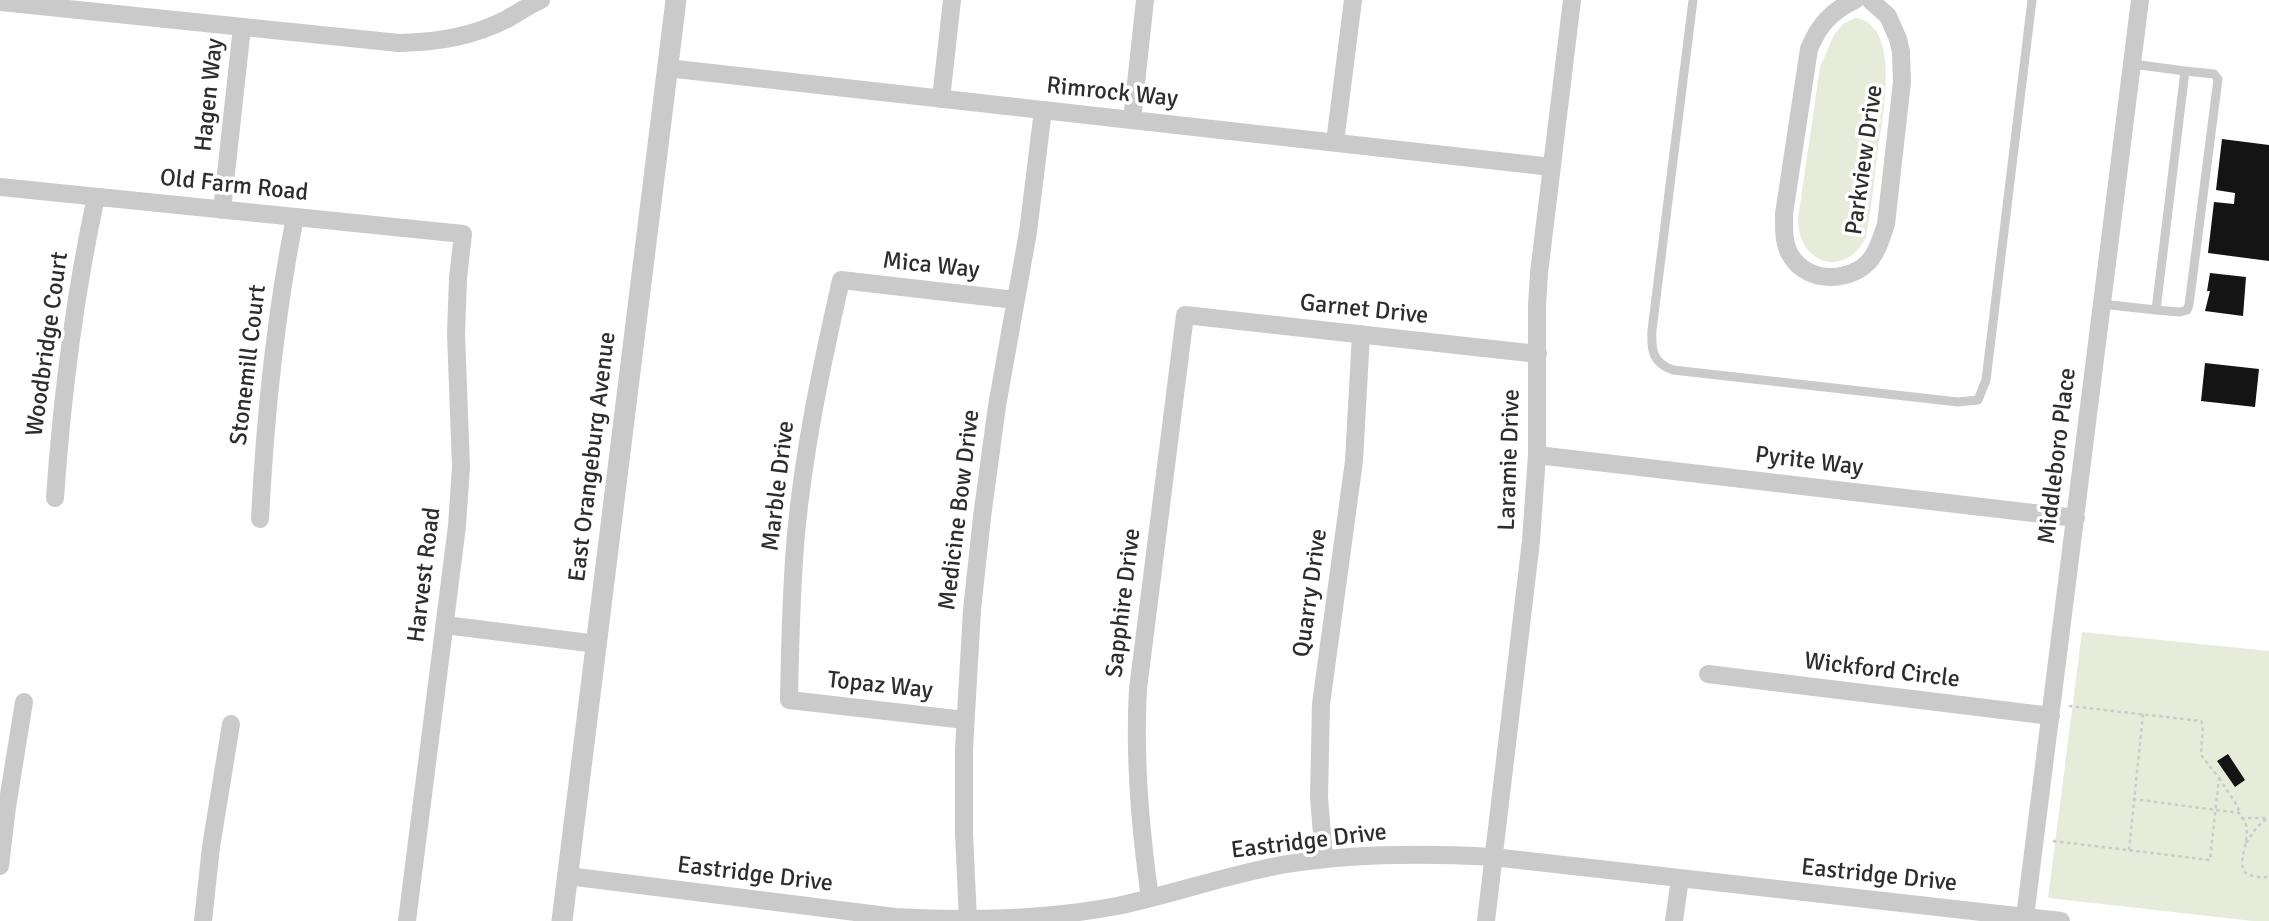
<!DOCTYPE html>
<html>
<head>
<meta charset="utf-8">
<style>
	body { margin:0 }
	canvas { display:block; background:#fff }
</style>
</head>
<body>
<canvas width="2269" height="921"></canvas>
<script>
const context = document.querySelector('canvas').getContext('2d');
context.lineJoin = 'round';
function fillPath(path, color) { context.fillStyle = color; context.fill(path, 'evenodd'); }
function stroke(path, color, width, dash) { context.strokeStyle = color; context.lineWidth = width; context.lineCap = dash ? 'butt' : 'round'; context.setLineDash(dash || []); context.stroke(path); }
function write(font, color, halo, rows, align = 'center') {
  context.font = font + ' Signika,sans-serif'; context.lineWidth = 7; context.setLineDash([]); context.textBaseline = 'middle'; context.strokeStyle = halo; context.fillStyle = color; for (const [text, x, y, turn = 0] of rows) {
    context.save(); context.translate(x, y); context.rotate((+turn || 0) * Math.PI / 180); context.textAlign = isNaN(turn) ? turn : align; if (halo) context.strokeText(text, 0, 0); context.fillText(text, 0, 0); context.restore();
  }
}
const green = new Path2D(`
	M1855,18C1904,24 1881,125 1877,156C1874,183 1871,210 1866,237C1847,278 1798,266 1798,219L1820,67L1834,35L1843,24Z
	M2082,632L2269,651V921H2253L2048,898Z`);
const building = new Path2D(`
	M2222,139L2269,145V261L2208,253L2214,202L2234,204L2235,193L2216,190Z
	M2210,273L2246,277L2243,316L2205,311L2210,291H2207Z
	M2205,363L2259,369L2255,407L2201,401Z
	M2228,754L2245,780L2235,787L2217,761Z`);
const path = new Path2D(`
	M2219,778L2238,807L2239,813
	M2133,799L2239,813C2240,816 2244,819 2245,822C2255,844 2220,880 2269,877
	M2241,818H2269
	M2053,841L2210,860L2219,778L2201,755L2203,725L2201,721L2069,706
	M2246,843L2257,827L2266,819
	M2129,850L2143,714`);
const service = new Path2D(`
	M1693,0L1652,330C1651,349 1652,363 1673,370L1958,402L1978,400L1986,380L2032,0
	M2101,304L2156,310L2185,71L2132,64
	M2156,310L2180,312L2187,310L2189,305L2218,79L2214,74L2185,71`);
const minor = new Path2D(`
	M1855,0C1831,11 1819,25 1809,49L1784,214C1784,227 1783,244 1791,256C1808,284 1852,283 1871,259C1879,248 1882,236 1886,224L1902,82L1901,52L1898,39L1888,16L1870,0
	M0,2L399,43C437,42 472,37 507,19C518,13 529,5 541,0
	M667,68L1552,167
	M941,99L952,0
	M1132,120L1145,0
	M1335,142L1353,0
	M0,187L463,234L458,278L456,334L461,467L457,526L407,921
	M222,210L242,27
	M1537,455L2076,518
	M55,498C62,395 74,298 96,197
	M260,519C265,417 275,317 295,217
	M445,625L597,644
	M1708,674L2051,716
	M965,720L789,700C790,645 791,589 796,534C804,448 822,364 841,280L1015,300
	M1324,859L1319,797L1321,704L1354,461L1361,334
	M0,866L7,807L24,702
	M568,876L895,917C970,921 1043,920 1117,906C1174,894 1229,874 1287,864C1356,853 1424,853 1493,857L2061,921
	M1150,898C1140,828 1134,759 1138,689L1185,315L1538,354
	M2025,917L2140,0
	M968,920L964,834V749L972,610L982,517L997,406L1028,232L1043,110
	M203,921L211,847L231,724
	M1486,921L1531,541L1537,455V305L1539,273L1572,0
	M1674,921L1680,878`);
const tertiary = new Path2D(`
	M562,921L676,0`);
const streetNames = [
	["Rimrock Way",1112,93,6],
	["Hagen Way",210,95,-84],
	["Parkview Drive",1865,160,-82],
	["Old Farm Road",234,186,6],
	["Mica Way",931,266,6],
	["Garnet Drive",1364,310,6],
	["Woodbridge Court",48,344,-82],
	["Stonemill Court",249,365,-83],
	["Middleboro Place",2058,456,-83],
	["East Orangeburg Avenue",593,457,-83],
	["Laramie Drive",1510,460,-88],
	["Pyrite Way",1809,462,7],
	["Marble Drive",779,486,-83],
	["Medicine Bow Drive",960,510,-83],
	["Harvest Road",425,575,-83],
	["Quarry Drive",1311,593,-82],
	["Sapphire Drive",1124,603,-83],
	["Wickford Circle",1882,671,7],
	["Topaz Way",880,686,6],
	["Eastridge Drive",1309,842,-7],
	["Eastridge Drive",755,875,7],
	["Eastridge Drive",1879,876,6]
];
fillPath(green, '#e7ebda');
fillPath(building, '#141414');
stroke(path, '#cacaca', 2.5, [3.5, 3.5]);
stroke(service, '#cacaca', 9);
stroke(minor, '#cacaca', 18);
stroke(tertiary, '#cacaca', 21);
write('24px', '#2d2d2d', '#fff', streetNames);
</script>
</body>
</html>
